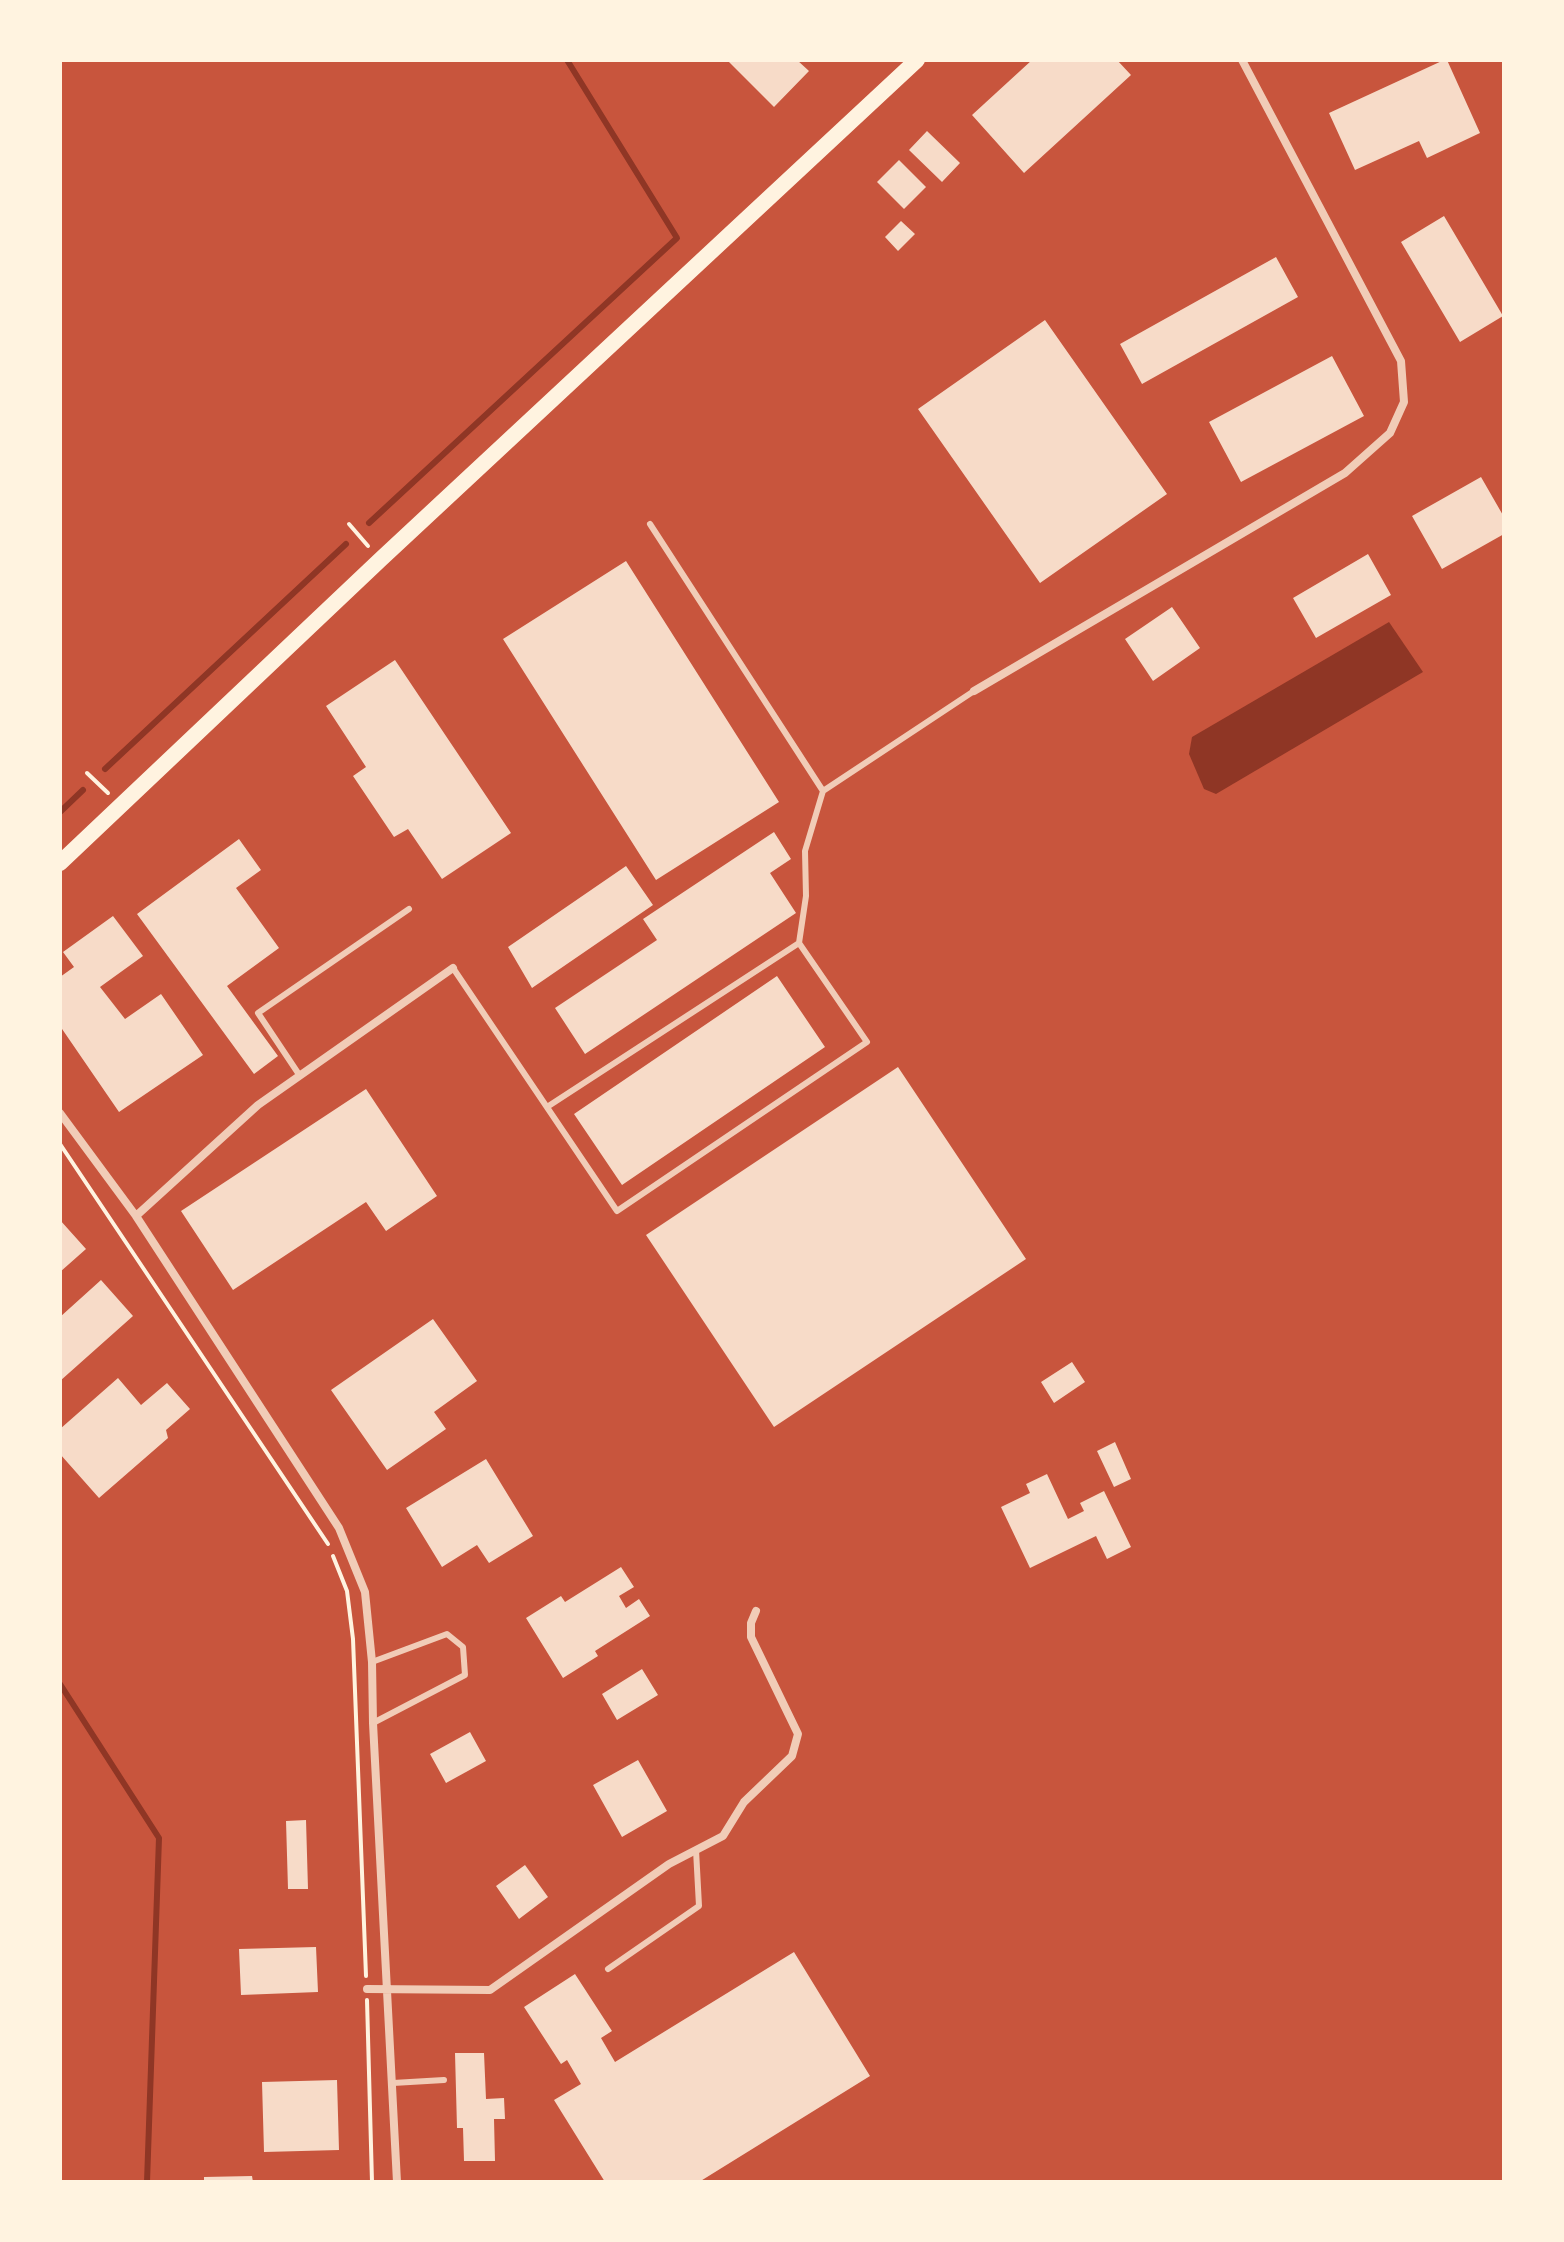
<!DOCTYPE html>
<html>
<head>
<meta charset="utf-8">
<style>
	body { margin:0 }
	#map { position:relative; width:1564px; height:2242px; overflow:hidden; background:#c8553d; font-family:Signika,sans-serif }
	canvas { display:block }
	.frame { position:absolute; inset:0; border:62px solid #fff3e0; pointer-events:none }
</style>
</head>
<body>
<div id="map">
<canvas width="1564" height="2242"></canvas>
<div class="frame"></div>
</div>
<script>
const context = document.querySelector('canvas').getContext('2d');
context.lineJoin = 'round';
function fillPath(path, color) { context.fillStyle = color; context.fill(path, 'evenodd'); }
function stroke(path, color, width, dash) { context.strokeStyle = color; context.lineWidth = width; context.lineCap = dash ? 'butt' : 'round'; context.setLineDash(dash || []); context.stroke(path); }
const water = new Path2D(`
	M1389,622L1423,672L1216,794L1204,789L1189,754L1192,737Z`);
const stream = new Path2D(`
	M369,523L677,238L567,60
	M105,769L346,544
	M60,812L83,790
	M60,1684L159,1838L147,2182`);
const building = new Path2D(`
	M727,60H797L809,71L774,107Z
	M1032,60H1117L1131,75L1024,173L972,115Z
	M1444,60H1447L1480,133L1427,158L1419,141L1355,170L1329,113Z
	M927,131L960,163L942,182L909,150Z
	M899,160L926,187L904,209L877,182Z
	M1444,216L1503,316L1460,342L1401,242Z
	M901,221L915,234L898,251L885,237Z
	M1276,257L1298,297L1142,384L1120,344Z
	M1045,320L1167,494L1040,583L918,409Z
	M1332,356L1364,416L1241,482L1209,422Z
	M1481,477L1504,517V534L1442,569L1412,516Z
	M1368,554L1391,595L1316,638L1293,598Z
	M626,561L779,802L656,880L503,639Z
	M1172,607L1200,648L1153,681L1125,639Z
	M395,660L511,833L442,879L408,829L394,837L353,776L366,767L326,706Z
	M774,832L791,859L770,873L796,913L585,1054L555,1008L657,940L643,919Z
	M239,839L261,870L236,888L279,948L227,986L278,1056L254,1074L137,914Z
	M626,866L653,905L532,988L508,947Z
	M113,916L143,956L100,987L125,1019L161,994L203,1055L119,1112L60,1026V977L74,967L63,952Z
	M777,976L825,1047L622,1185L574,1114Z
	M898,1067L1026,1259L774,1427L646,1235Z
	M366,1089L437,1196L386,1231L366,1202L233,1290L181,1211Z
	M60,1220L86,1249L60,1272Z
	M101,1280L133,1316L60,1381V1317Z
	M433,1319L477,1381L434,1412L446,1429L387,1470L331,1390Z
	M1072,1362L1085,1382L1054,1403L1041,1382Z
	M118,1378L141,1405L167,1383L190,1409L166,1430L168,1438L99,1498L60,1454V1429Z
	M1115,1442L1131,1479L1114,1487L1097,1451Z
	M486,1459L533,1536L489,1563L477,1545L442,1567L406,1508Z
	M1047,1474L1068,1519L1084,1511L1080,1503L1104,1491L1131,1547L1107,1559L1096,1536L1030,1568L1001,1507L1030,1493L1026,1484Z
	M621,1567L634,1587L619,1596L626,1608L639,1599L650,1616L595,1651L598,1656L563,1678L526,1618L561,1596L565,1602Z
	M642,1669L658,1695L617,1720L602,1694Z
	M470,1732L486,1761L446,1783L430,1754Z
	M638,1760L667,1811L622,1837L593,1785Z
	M306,1820L308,1889H288L286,1821Z
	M525,1865L548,1897L519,1919L496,1886Z
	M316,1947L318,1992L241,1995L239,1949Z
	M794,1952L870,2076L699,2182H605L554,2100L581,2084L567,2060L561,2064L524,2007L575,1974L612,2031L601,2038L615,2062Z
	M455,2053H484L486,2099L504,2098L505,2119H494L495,2161H464L463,2128H457Z
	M337,2080L339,2150L264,2152L262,2082Z
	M252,2176L253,2182H204V2177Z`);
const path = new Path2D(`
	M349,524L368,546
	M87,773L108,793
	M60,1144L328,1544
	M333,1556L347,1591L353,1639L366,1976
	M367,2000L372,2182`);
const service = new Path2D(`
	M650,524L823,791L974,691
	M799,943L806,896L805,851L823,791
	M453,968L617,1211L867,1042L799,943L547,1107
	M300,1076L258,1013L409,909
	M372,1662L447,1634L463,1647L465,1675L373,1723
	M608,1969L699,1906L696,1850
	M393,2083L444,2080`);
const minor = new Path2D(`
	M974,691L1345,473L1390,433L1404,402L1401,361L1242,60
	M60,1113L136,1216L339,1528L365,1592L372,1662L373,1723L397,2182
	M136,1216L258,1105L453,968
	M367,1989L490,1990L669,1864L723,1836L744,1802L792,1756L798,1734L751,1637V1623L756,1611`);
const secondary = new Path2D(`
	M60,863L381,559L917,60`);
fillPath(water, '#8f3625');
stroke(stream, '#8f3625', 6);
fillPath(building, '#f7dbc8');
stroke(path, '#fff3e0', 4);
stroke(service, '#f1ccb7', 6);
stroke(minor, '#f1ccb7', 8);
stroke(secondary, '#fff3e0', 16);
</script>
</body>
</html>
